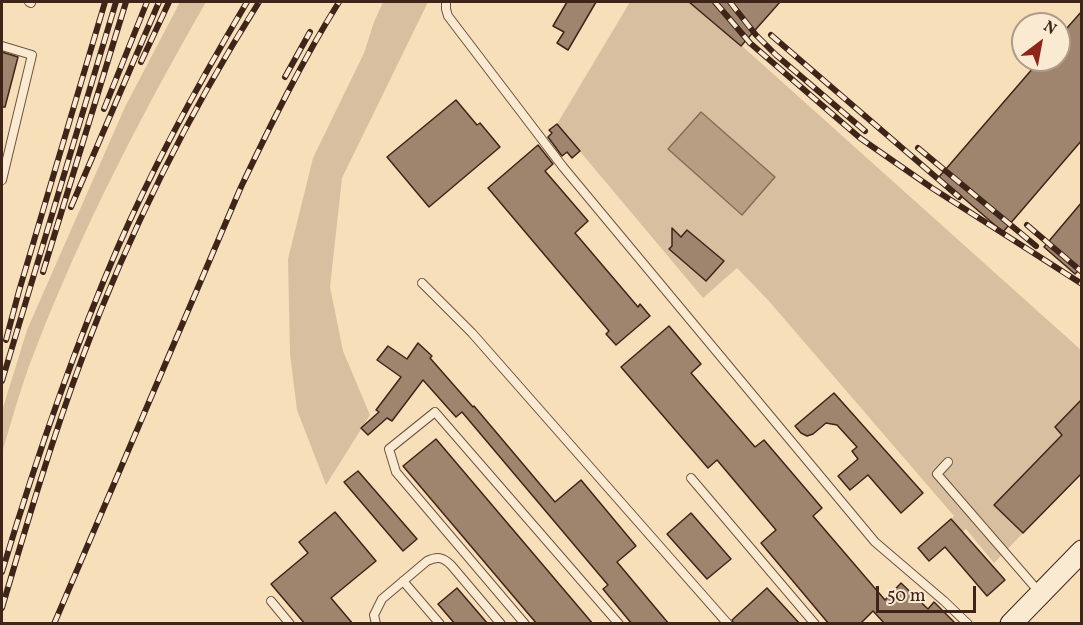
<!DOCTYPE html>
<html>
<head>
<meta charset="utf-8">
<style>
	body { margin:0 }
	#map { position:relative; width:1083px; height:625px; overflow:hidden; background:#f7dfba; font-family:Vollkorn,serif }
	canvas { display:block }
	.frame { position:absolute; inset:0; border:3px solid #3f2419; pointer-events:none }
	.north { position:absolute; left:1011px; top:12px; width:60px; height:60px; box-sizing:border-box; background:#faead2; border:2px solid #af9b88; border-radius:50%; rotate:32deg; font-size:16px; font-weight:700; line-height:24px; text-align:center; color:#3f2419 }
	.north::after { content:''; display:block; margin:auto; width:21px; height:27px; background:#8f2418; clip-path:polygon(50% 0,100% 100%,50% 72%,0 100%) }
	.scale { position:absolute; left:876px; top:586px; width:100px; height:27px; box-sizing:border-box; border:3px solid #3f2419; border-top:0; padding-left:8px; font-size:18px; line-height:21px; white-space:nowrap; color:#3f2419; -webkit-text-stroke:4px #faead2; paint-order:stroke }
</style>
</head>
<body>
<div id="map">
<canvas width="1083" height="625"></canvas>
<div class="frame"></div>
<div class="north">N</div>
<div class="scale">50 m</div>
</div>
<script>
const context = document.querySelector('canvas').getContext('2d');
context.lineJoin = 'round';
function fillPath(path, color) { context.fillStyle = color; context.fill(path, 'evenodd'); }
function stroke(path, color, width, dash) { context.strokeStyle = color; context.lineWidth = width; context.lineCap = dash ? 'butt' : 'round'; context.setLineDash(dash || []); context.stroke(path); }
const green = new Path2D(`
	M180,2H206C141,115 81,231 34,353C21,386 12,420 2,453V411L27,330L125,107Z
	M383,2H428L342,178L330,287L343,351L370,415L326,485L297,410L290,354L288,259L313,158L364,53L374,22Z
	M630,2H693L1081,350V399L1055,427L1066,439L1052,445L994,505L1023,533L994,563L966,529L962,532L951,519L954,516L768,300L737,268L703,298L557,124Z`);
const water = new Path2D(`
	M701,112L775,177L742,215L668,149Z`);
const building = new Path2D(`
	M567,2H596L568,50L557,43L564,32L553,26Z
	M689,2H780L741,46Z
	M1082,11V140L1003,232L939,177L1040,60H1059V37Z
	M2,52L18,57L5,107H2Z
	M456,100L477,125L480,123L500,147L429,207L387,157Z
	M557,124L580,151L572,158L567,152L562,156L548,137L552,133L549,130Z
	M538,145L553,164L545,171L588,221L575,233L638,307L640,304L650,316L616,345L606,334L609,331L488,188Z
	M1082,202V267L1075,274L1044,247Z
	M672,228L681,237L687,230L724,261L706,281L669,249L672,246Z
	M669,326L701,364L691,373L755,447L764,440L822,508L813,516L885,600L901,583L928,609L934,602L956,624H885L873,611L860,624H829L761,543L776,530L717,460L708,468L621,367Z
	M418,343L432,356L430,358L473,407L474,406L555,502L581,480L636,546L617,562L669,624H632L603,589L608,585L462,412L456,417L423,380L392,421L387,418L368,435L361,428L379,412L376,410L401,377L377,360L388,346L407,359Z
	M834,393L923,493L901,513L868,475L850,490L838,476L858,459L852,451L857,447L837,425L826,423L813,434L807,436L801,433L795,426Z
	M1082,399V473L1023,533L994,505L1062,435L1055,427Z
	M436,439L593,624H537L403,466Z
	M358,471L417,539L403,551L344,482Z
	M335,512L376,561L331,598L353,624H305L271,584L308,553L299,542Z
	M691,513L731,559L707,579L667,534Z
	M951,519L1005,580L987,596L945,547L929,561L918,548Z
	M457,588L488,624H455L438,604Z
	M767,588L800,624H734L732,620Z`);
const lane = new Path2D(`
	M29,2L31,3
	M446,2V9L448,16L563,167L875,542L944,601L968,624
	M2,46L32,55L2,180
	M422,283L472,333L728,624
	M948,462L937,474L1040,593
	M691,478L815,624
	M403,581L440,624
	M271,601L290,624
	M376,624L374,615L382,599L427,561C437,556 443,557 451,565L501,624
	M525,624L396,472L389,449L435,412L619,624`);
const secondary = new Path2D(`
	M1011,624L1082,551`);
const rail = new Path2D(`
	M715,2L750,43L860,138L932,188L1082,284
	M730,2L756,35L776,55L865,131
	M771,35L959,197
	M141,62L169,2
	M285,77L310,32
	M104,109L147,2
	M918,148L1036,246
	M71,207L159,2
	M1027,225L1082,272
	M43,272L126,2
	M6,340L19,291L105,2
	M2,381L116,2
	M2,572C35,462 72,353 118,247C155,162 200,81 247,2
	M2,608C27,523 52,439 83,356C129,233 189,113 259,2
	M54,624L241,187C271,124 302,61 339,2`);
fillPath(green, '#d8bf9f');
fillPath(water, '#b89f83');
stroke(water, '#886e59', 1.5);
fillPath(building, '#9f856d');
stroke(building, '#3f2419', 1.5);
stroke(lane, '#6d5341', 10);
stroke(secondary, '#3f2419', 23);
stroke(lane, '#faead2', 8);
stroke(secondary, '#faead2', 21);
stroke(rail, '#3f2419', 6);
stroke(rail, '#faead2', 4, [11]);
</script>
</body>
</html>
